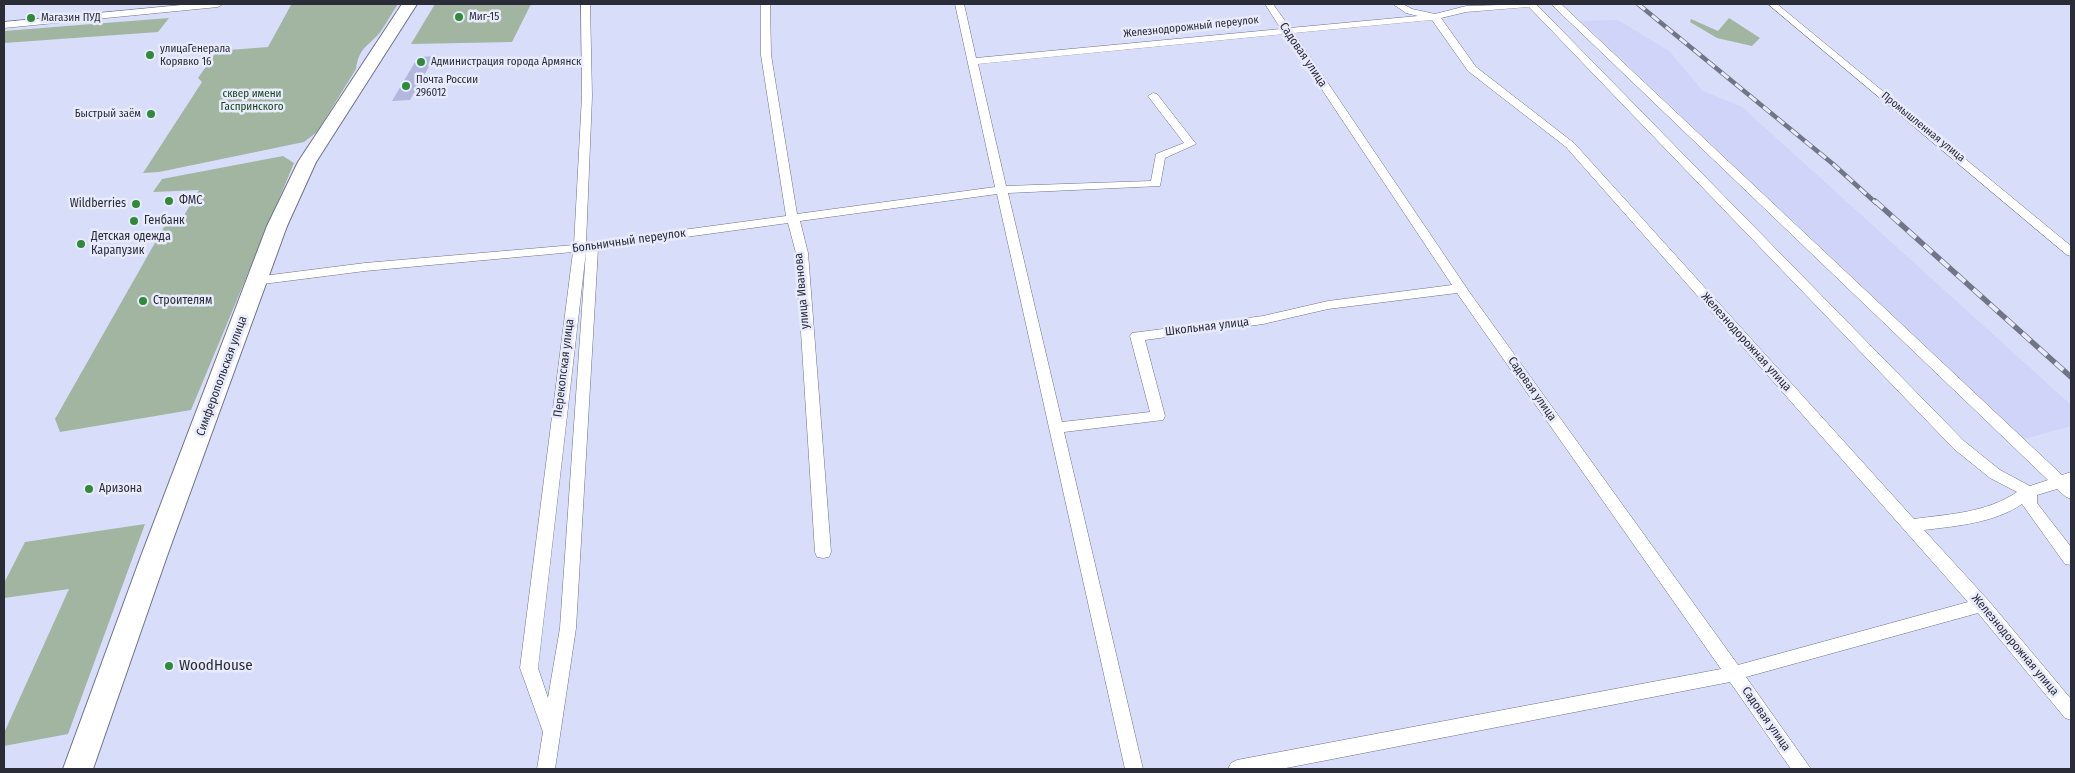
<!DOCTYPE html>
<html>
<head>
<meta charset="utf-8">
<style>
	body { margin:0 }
	#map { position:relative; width:2075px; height:773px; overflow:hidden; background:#d8ddf9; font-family:"Fira Sans Condensed",sans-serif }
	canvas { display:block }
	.frame { position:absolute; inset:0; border:5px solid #2a2c37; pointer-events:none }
</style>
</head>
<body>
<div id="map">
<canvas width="2075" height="773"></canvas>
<div class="frame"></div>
</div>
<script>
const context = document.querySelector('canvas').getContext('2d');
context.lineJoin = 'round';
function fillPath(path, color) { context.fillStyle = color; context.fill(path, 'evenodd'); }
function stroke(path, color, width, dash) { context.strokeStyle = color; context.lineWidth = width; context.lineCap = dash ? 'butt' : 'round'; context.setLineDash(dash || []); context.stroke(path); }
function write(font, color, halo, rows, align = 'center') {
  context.font = font + ' "Fira Sans Condensed",sans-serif'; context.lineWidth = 5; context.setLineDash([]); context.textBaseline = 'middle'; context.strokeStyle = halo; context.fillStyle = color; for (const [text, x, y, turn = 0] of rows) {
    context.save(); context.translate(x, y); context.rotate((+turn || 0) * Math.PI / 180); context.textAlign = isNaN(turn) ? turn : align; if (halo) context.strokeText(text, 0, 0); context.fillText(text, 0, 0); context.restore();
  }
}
const built = new Path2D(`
	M1618,20L1669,51L1703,91L1742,107L2071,405V426L2024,439L1581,21Z`);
const green = new Path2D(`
	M308,4H398C392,13 387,22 381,31C370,46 359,46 356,69L317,132L304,142L159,172L143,173L202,82L198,78L217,51L268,47L291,5Z
	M435,4H531L512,42L411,44Z
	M169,18L158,32L4,43V31Z
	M1729,18L1760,38L1752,46L1717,38L1690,22L1691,19L1718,31Z
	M283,156L294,163L191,410L60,432L55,419L164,227L179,224L199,190L153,192L162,179Z
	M145,524L68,734L4,746V733L69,589L4,598V583L25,542Z`);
const building = new Path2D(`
	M435,56L410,100L392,101L418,57Z`);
const minor = new Path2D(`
	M192,4H223L218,7L4,28V22Z
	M581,4H590L592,96L586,243L786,216L761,55V4H770L771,55L797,214L995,187L955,4H964L976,58L1281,29L1265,4H1273L1290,28L1418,16L1406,13L1393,4H1403L1412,9L1435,14L1466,6L1536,4L1964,441L2000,470L2030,486L2048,480L1551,4H1561L2062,475L2071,472V499L2066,497L2057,489L2037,495V503L2071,547V565L2065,564L2022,504C1994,523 1957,526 1924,530L1988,600L2071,699V720L2065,718L1978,613L1746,677L1811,769H1791L1730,682L1281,769H1228L1231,763L1237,760L1721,669L1457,293L1328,309L1263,324L1145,340L1165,416L1163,420L1064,432L1143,769H1125L997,194L800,221L808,253L831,552L829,557L823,558L817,557L815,552L796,253L788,223L598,249L576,628L555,769H537L543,732L520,668L573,252L365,271L255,285L249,281L255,277L365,263L574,245L582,96ZM1529,7L1954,449L1990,478L2017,492C1986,513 1949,514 1914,519L1574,143L1476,67L1441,18L1466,12ZM1432,20L1468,71L1566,147L1968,602L1738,665L1470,293L1294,33ZM1285,34L1452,285L1328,301L1263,316L1132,333L1130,336L1150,412L1062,422L1008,193L1160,186L1165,158L1196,144L1157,94L1153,93L1148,96L1184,143L1156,154L1151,181L1006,186L978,64ZM586,251L560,628L548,698L538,668Z
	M1768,4H1777L2071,246V256L2067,255Z`);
const trunk = new Path2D(`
	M402,4H417L316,162L287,226L167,556L93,769H63L141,556L267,226L298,162Z`);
const railFar1 = new Path2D(`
	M1638,4L1833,164L1876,203`);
const rail = new Path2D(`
	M1875,201L2071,377`);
const markers = [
	[459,17,5,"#308a3a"],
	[31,18,5,"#308a3a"],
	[150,55,5,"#308a3a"],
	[421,62,5,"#308a3a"],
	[406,86,5,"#308a3a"],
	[151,114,5,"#308a3a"],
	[169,201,5,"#308a3a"],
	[136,204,5,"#308a3a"],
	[134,221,5,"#308a3a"],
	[81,244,5,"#308a3a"],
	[143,301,5,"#308a3a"],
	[89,489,5,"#308a3a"],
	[169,666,5,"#308a3a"]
];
const farPoinames = [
	["Миг-15",469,17],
	["Магазин ПУД",41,18],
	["улицаГенерала",160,49],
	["Корявко 16",160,62],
	["Администрация города Армянск",431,62],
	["Почта России",416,80],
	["296012",416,93],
	["Быстрый заём",141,114,"right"]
];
const farStreetnames = [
	["Железнодорожный переулок",1191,27,-6],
	["Промышленная улица",1923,127,39]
];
const farParknames = [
	["сквер имени",252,94],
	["Гаспринского",252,107]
];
const streetNames = [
	["Садовая улица",1303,55,56],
	["Больничный переулок",629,241,-8],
	["улица Иванова",802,291,-95],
	["Школьная улица",1207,327,-7],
	["Железнодорожная улица",1746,342,48],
	["Перекопская улица",564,368,-83],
	["Симферопольская улица",222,376,-70],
	["Садовая улица",1532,389,55],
	["Железнодорожная улица",2015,645,50],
	["Садовая улица",1766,719,55]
];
const poiNames = [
	["ФМС",179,201],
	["Wildberries",126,204,"right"],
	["Генбанк",144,221],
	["Детская одежда",91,237],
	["Карапузик",91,251],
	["Строителям",153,301],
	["Аризона",99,489]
];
const nearPoinames = [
	["WoodHouse",179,666]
];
fillPath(built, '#cfd4f8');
fillPath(green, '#a1b5a1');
fillPath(building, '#b2b7dd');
stroke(minor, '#6e718b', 1);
stroke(trunk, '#6e718b', 2);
fillPath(minor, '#fff');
fillPath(trunk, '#fff');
stroke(railFar1, '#717587', 4.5);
stroke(rail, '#717587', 5.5);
stroke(railFar1, '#e8ebfc', 3, [9]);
stroke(rail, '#e8ebfc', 4, [11]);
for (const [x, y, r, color] of markers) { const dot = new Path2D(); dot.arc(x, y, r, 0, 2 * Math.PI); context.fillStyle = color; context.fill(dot); stroke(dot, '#e8ebfc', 2); }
write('11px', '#2a2c37', '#e8ebfc', farPoinames, 'left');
write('11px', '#2a2c37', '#e8ebfc', farStreetnames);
write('11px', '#17431b', '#e8ebfc', farParknames);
write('12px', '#2a2c37', '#e8ebfc', streetNames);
write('12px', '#2a2c37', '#e8ebfc', poiNames, 'left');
write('15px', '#2a2c37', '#e8ebfc', nearPoinames, 'left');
</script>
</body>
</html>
